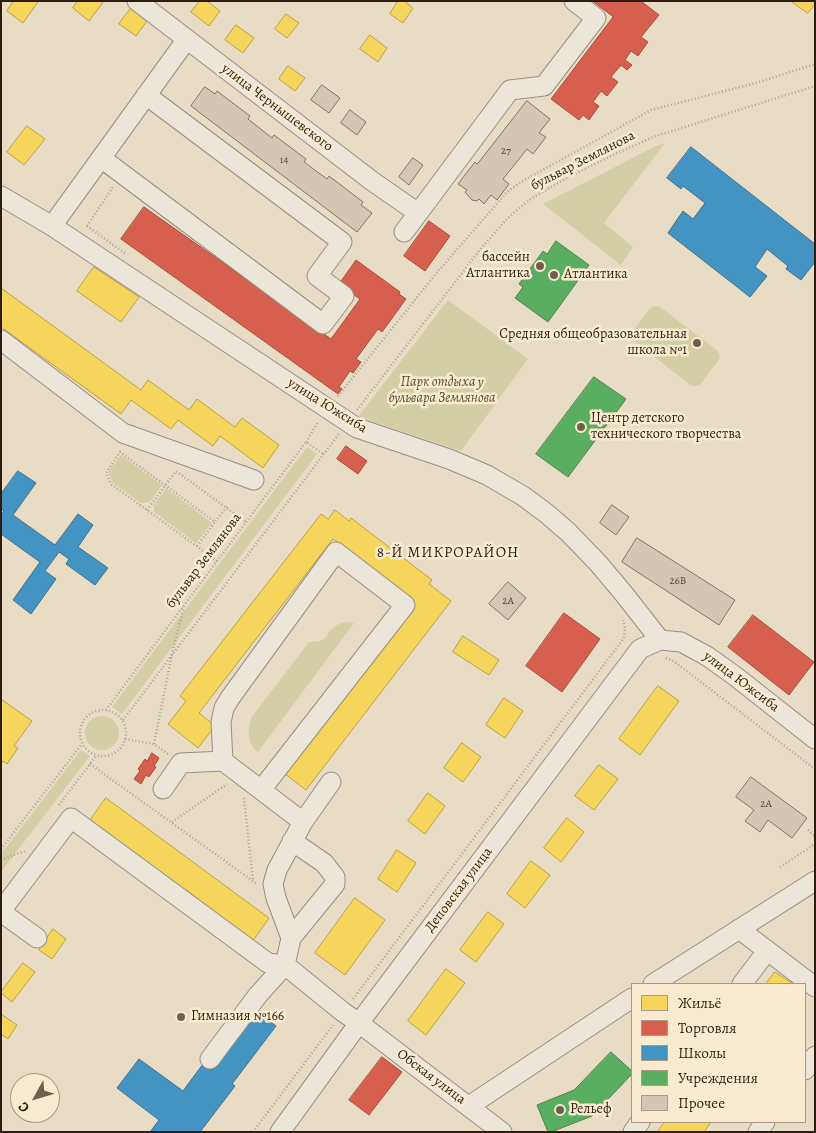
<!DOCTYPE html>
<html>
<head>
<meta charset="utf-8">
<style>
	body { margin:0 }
	#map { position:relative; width:816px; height:1133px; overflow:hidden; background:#e9dcc5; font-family:Alegreya,serif }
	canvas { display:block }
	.frame { position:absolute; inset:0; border:2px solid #2f1c10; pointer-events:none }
	.legend { position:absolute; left:631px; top:983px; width:175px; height:140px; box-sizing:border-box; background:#faebd0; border:1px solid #a99883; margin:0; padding:6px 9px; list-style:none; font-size:15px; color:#2f1c10 }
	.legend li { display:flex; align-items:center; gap:10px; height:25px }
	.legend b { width:25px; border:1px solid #a99883 }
	.north { position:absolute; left:10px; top:1073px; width:50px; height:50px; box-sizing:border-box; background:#faebd0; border:1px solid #a99883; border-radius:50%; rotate:231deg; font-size:14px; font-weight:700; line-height:20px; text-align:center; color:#2f1c10 }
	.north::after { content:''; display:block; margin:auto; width:18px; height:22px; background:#705f4f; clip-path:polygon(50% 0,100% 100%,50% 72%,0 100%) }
</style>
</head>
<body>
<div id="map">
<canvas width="816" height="1133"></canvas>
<div class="frame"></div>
<ul class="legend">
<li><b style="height:14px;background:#f6d55c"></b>Жильё</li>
<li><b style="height:14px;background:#d6604d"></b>Торговля</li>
<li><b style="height:14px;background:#4393c3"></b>Школы</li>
<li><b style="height:14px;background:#5aae61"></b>Учреждения</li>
<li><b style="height:14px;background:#d5c5b3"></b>Прочее</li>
</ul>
<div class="north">С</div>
</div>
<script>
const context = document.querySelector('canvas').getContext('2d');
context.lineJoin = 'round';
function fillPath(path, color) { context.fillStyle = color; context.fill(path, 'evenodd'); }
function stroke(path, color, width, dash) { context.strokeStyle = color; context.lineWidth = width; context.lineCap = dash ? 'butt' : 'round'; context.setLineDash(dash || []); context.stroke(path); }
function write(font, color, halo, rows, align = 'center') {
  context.font = font + ' Alegreya,serif'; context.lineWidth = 5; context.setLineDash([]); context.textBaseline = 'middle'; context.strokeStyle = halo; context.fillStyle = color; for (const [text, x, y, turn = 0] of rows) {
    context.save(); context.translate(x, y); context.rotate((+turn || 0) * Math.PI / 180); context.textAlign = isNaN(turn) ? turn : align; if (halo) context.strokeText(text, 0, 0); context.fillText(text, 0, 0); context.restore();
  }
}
const green = new Path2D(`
	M665,143L604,223L633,247L621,265L543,204L656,146Z
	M448,300L528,359L461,451L358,417Z
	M656,306L660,307L718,351L720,358L700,385L695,386L690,385L636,342L634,337V330L650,308Z
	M307,447L317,454L122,714L112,707Z
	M121,455L162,485L150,502L141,503L113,483L108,472Z
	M166,488L212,523L196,543L154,512V505Z
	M347,622L354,623L258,752C247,744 248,730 251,718L309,642L320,641L326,638C330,628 336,624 347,622Z
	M85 733a17 17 0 1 1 34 0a17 17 0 1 1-34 0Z
	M81,750L90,756L1,872V854Z`);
const homes = new Path2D(`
	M14,1H37L38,2L23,23L7,11Z
	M78,1H104L89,21L73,8Z
	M200,1H207L220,11L209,26L191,12Z
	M398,1H404L413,8L403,23L390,14Z
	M791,1H815V4L808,13Z
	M131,8L147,21L136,36L119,24Z
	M286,14L299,23L287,38L275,29Z
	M236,25L254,38L243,53L225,40Z
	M370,35L387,48L378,62L360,49Z
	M288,66L305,78L295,91L279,79Z
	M27,126L45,139L24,165L7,152Z
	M94,267L139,297L121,322L77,291Z
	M1,288L141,390L148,380L189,410L197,399L235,427L242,418L279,445L263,468L220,436L213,446L178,420L171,429L131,400L121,414L1,327Z
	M335,510L349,521L351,518L432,580L429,584L451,601L306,790L284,773L415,603L333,539L199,713L215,726L198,748L168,724L186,701L180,696L321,514L328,519Z
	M463,636L499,660L489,675L453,652Z
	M658,686L679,701L640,755L619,739Z
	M504,698L523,711L505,738L486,725Z
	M1,699L32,721L14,746L18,748L7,764L3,761L1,764Z
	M462,743L481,757L463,782L444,768Z
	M599,765L618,779L594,810L575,796Z
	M428,793L445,806L425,834L408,821Z
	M106,798L269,918L252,942L238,931L239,930L197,901L198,899L185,889L183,891L118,843L119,842L105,831L104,833L89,822Z
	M567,818L584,832L561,862L544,848Z
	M397,850L416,863L397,892L378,879Z
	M531,861L550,875L525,908L507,894Z
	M355,898L385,920L345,975L315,953Z
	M488,912L504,924L476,962L460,950Z
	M53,929L66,939L52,959L39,950Z
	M23,963L35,972L12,1002L1,993V992Z
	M446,969L465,983L426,1035L408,1021Z
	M775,972L793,984H766Z
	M1,1014L17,1025L8,1039L1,1034Z
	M665,1122H711L704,1132H657Z`);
const shops = new Path2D(`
	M593,1H641L659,15L641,37L648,42L638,56L631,51L625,60L632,65L627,70L621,65L611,77L618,82L607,96L601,91L593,102L599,106L589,120L583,115L579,120L551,99L613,17Z
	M144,207L331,339L360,299L339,284L356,260L400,292L399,294L406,299L382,332L378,329L356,359L361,362L353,373L350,371L339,387L342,389L338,394L121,239Z
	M429,221L450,236L425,271L404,256Z
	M346,446L367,461L358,474L337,459Z
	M564,613L600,639L562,692L526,666Z
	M753,615L814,662L789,695L728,647Z
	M152,753L159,758L154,766L156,767L149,777L146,775L141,784L134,779L140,771L138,769L145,759L147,761Z
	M382,1057L402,1072L369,1115L349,1100Z`);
const schools = new Path2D(`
	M691,147L815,244V262L801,280L786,269L788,266L767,249L755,267L767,276L750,297L668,233L683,211L693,219L705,203L683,186L681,189L667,178Z
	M18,471L36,483L13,515L55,545L78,514L93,525L78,547L108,568L95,585L66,564L69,559L59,552L45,571L56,579L31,614L13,600L40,562L1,534V515L4,511L1,509V494Z
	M255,1011L276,1026L232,1084L235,1086L200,1132H150L159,1120L117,1088L139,1059L183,1091L203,1064L211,1070Z`);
const public = new Path2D(`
	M556,241L589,265L548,322L515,298L523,287L519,284L543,251L547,254Z
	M594,377L626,399L568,477L536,454Z
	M611,1052L632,1071V1074L592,1116L551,1132H548L537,1105L574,1090Z`);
const building = new Path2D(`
	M322,85L340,98L329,113L311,100Z
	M205,87L215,94L217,91L250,116L248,119L272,138L274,135L306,159L304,162L327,179L329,176L363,202L361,205L372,213L357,232L191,106Z
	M527,101L550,119L539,133L546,137L533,154L527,149L503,179L509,184L497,200L491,195L484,204L479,199L477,201L472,200L465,192L467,190L458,184L475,162L477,164Z
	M350,110L366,122L357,135L341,123Z
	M413,158L423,165L409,185L399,177Z
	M612,505L629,517L616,535L600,523Z
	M637,538L735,600L719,625L622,562Z
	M508,582L526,598L508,620L489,604Z
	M751,777L807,818L792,838L768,820L760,832L745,821L754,810L736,797Z`);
const path = new Path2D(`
	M87,226L126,254
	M87,226L113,187
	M338,396L434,276L507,192L521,182L651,110L756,83L815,64
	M357,410L482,247L507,219L518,209L532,198L565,179L609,157L653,137L815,86
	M306,442L318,422
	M147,510L176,471L246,522
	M197,546L215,522
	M217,561L111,484L106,473L120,452L215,522L227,507
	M666,658L672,660L815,769
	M80 733a23 23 0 1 1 46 0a23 23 0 1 1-46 0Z
	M106,710L306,442L323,454
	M123,720L339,434
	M125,739L154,744L168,754
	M154,744L172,654L184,607
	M90,764L257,884
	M244,798L253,881
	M59,805L96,756
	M172,822L227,784
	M808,830L815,836
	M1,849L82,744
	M1,860L25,851
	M780,867L815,844
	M353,999L624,638L625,628L623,620
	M253,1132L333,1025`);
const minor = new Path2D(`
	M137,1L372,181L418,213
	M101,158L323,324L344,296L317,276L342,242L146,95
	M1,196L52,226L357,428L449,459L487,475L523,496L546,513L568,532L598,563L624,594L660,640
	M52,226L187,39
	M404,232L510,90L544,86L596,18L574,1
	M1,340L123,433L254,480
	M163,789L181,763L223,761
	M303,822L331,782
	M1,911L71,818L268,963L285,965L343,1012L359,1023L502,1132
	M1,912L37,938
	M739,929L815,987
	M291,938L335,884V877L324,863L292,841
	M653,984L815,881
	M742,984L767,951
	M210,1059L258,995L285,965L291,938L276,898L273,884L277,870L303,822L223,761L221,722L224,708L230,698L336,552L405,605L261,790
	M805,1070L815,1056
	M469,1106L632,998
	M280,1132L359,1023L640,649L660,640L681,642L707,656L735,676L815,739
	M633,1132L640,1122
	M758,1132L765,1122`);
const markers = [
	[540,266,5,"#705f4f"],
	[554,275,5,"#705f4f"],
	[697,343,5,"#705f4f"],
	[581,427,5,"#705f4f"],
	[181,1017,5,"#705f4f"],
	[560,1110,5,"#705f4f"]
];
const numberNames = [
	["27",506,151],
	["14",284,160],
	["26В",678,581],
	["2А",508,601],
	["2А",766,804]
];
const streetNames = [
	["улица Чернышевского",277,108,37],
	["бульвар Землянова",583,161,-27],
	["улица Южсиба",327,406,32],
	["бульвар Землянова",204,561,-53],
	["улица Южсиба",741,682,37],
	["Деповская улица",459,890,-53],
	["Обская улица",431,1077,37]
];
const poiNames = [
	["бассейн",530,258,"right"],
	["Атлантика",530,274,"right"],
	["Атлантика",564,275],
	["Средняя общеобразовательная",687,335,"right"],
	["школа №1",687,351,"right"],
	["Центр детского",591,419],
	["технического творчества",591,435],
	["Гимназия №166",191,1017],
	["Рельеф",570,1110]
];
const parkNames = [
	["Парк отдыха у",442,383],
	["бульвара Землянова",442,399]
];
const neighbourhoodNames = [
	["8-Й МИКРОРАЙОН",448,553]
];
fillPath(green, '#d2cea6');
fillPath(homes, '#f6d55c');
stroke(homes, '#ba9e45', 1);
fillPath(shops, '#d6604d');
stroke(shops, '#a44c3b', 1);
fillPath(schools, '#4393c3');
stroke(schools, '#3d6f8d', 1);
fillPath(public, '#5aae61');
stroke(public, '#4d8249', 1);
fillPath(building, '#d5c5b3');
stroke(building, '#7d7467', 1);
stroke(minor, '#978d80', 21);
stroke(path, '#a8a197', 2.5, [1, 2.5]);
stroke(minor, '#ece5da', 19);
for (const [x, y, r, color] of markers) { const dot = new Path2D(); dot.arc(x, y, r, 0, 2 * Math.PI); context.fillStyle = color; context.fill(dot); stroke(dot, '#faebd0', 2); }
write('11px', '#584639', null, numberNames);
write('14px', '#2f1c10', '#faebd0', streetNames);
write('14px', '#2f1c10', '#faebd0', poiNames, 'left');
write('italic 14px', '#5a4e35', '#faebd0', parkNames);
context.letterSpacing = '1px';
write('15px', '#2f1c10', '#faebd0', neighbourhoodNames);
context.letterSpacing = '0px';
</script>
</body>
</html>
